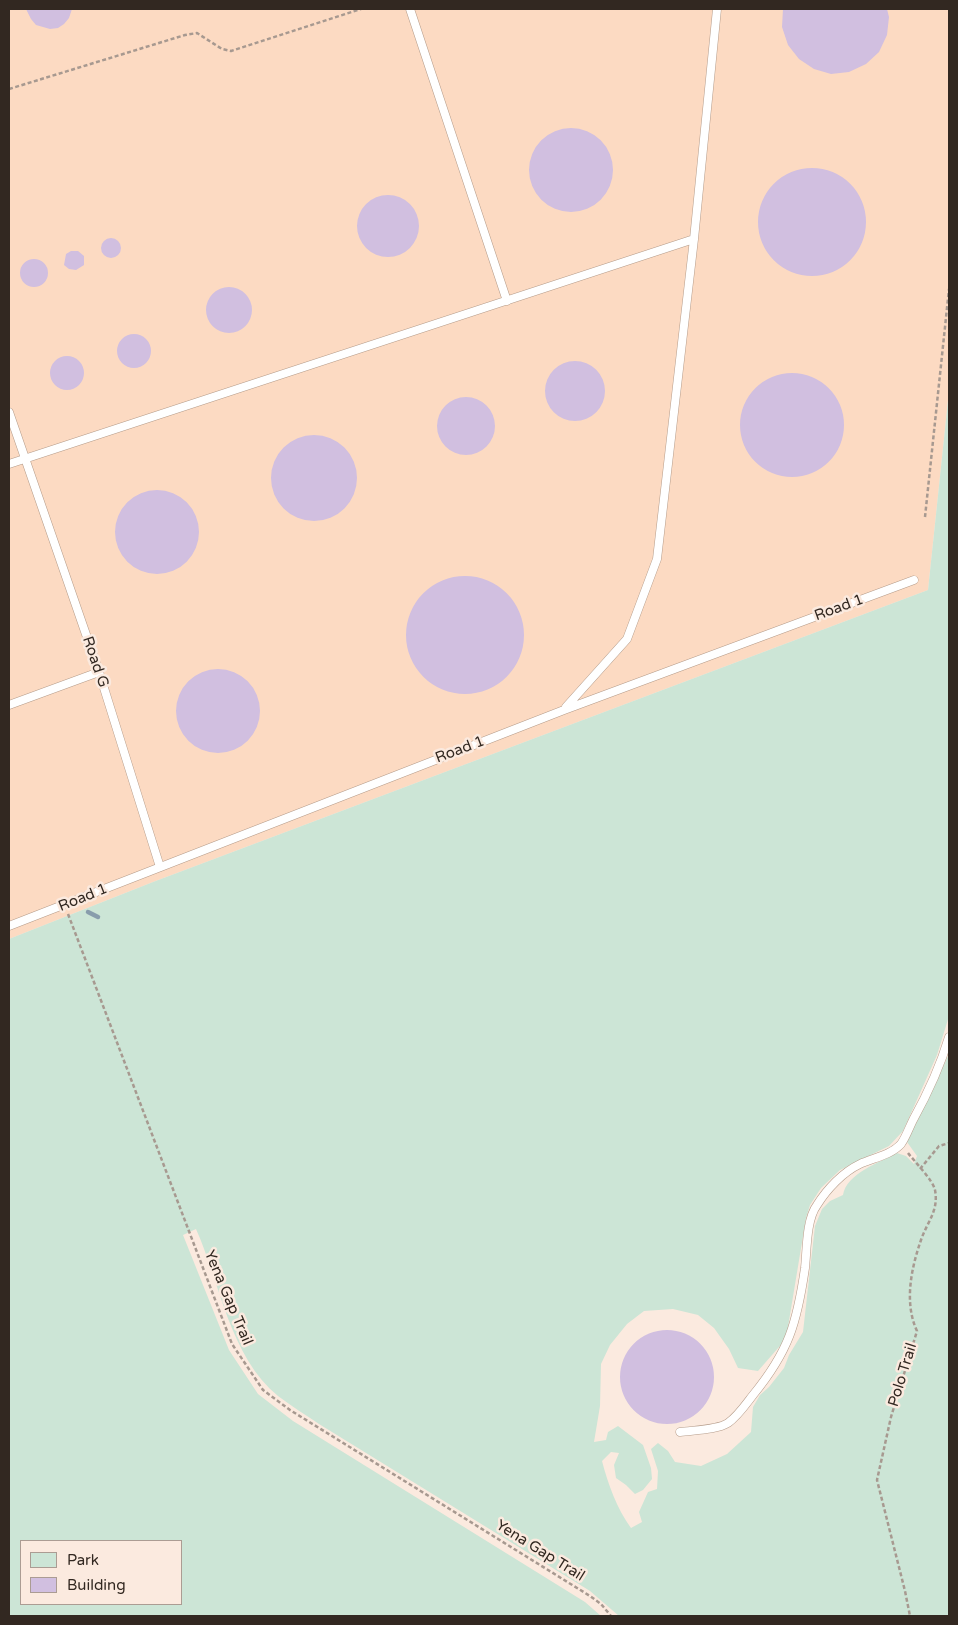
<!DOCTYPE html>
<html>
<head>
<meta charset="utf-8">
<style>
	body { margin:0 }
	#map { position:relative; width:958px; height:1625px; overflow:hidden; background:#fbeadf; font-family:"Varela Round",sans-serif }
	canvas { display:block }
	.frame { position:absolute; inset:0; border:10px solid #322821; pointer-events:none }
	.legend { position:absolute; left:20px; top:1540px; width:162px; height:65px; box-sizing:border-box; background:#fbeadf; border:1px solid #ab9c93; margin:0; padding:6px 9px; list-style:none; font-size:15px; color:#322821 }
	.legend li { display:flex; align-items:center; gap:10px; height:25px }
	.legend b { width:25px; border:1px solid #ab9c93 }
</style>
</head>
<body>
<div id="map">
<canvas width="958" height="1625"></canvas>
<div class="frame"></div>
<ul class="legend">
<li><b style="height:14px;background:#cce5d6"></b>Park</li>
<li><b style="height:14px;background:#d1bfe0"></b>Building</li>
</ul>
</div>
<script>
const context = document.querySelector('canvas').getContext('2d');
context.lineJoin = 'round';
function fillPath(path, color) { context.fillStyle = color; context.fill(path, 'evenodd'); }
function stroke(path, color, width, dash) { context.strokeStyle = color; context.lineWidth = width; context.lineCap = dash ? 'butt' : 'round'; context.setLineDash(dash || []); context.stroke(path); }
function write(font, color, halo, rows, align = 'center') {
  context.font = font + ' "Varela Round",sans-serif'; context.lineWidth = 5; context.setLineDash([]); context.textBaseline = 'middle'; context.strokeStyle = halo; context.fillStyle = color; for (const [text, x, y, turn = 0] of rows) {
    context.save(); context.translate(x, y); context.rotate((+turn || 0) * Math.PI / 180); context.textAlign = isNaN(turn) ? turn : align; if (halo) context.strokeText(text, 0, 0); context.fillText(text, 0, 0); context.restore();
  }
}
const built = new Path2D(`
	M9,9H949V391L928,590L153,882L9,939Z`);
const green = new Path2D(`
	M949,391V1016L937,1055L903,1131L889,1146L840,1170L821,1188L810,1205L806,1218L786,1339L758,1371L738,1368L729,1349L714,1328L698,1315L673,1309L644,1311L627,1324L610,1345L601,1364L600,1406L594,1442L606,1440L608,1432L618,1426L643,1445L651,1468L652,1479L643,1490L635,1494L626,1485L616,1478L614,1465L619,1453L611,1452L602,1461C608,1484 617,1509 631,1528L642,1522L639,1512L648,1492L657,1489L658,1471L651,1449L658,1443L668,1451L675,1462L701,1466L727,1454L751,1432L753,1407L760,1395L769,1387L784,1368L789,1355L803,1332L815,1226L822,1209L830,1201L843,1195C846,1174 880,1162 897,1153L906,1156L914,1164L917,1156L907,1142L949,1054V1616H619L590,1591L319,1424C306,1415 291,1406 278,1396C230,1357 220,1283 196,1229L183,1235L229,1350L258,1394L293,1421L585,1602L601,1616H9V939L153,882L928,590ZM21,1541H181V1604H21Z`);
const stream = new Path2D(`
	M88,912L98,917`);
const building = new Path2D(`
	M26,9H72L69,18L64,24L58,28L50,29L36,25L31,19Z
	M783,9H887L889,17L887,35L879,52L866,64L849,72L831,74L814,69L799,59L788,45L782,27Z
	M529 170a42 42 0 1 1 84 0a42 42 0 1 1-84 0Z
	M758 222a54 54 0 1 1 108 0a54 54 0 1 1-108 0Z
	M357 226a31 31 0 1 1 62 0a31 31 0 1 1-62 0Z
	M101 248a10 10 0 1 1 20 0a10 10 0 1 1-20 0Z
	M71,251H78L84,256V265L76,270L69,269L64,265L66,254Z
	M20 273a14 14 0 1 1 28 0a14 14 0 1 1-28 0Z
	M206 310a23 23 0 1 1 46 0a23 23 0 1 1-46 0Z
	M117 351a17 17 0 1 1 34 0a17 17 0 1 1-34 0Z
	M50 373a17 17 0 1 1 34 0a17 17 0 1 1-34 0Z
	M545 391a30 30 0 1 1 60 0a30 30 0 1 1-60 0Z
	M740 425a52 52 0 1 1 104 0a52 52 0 1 1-104 0Z
	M437 426a29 29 0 1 1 58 0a29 29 0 1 1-58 0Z
	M271 478a43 43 0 1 1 86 0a43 43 0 1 1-86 0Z
	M115 532a42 42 0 1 1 84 0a42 42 0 1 1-84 0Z
	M406 635a59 59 0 1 1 118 0a59 59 0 1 1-118 0Z
	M176 711a42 42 0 1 1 84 0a42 42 0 1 1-84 0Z
	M620 1377a47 47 0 1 1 94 0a47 47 0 1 1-94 0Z`);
const path = new Path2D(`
	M9,89L185,35L197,33L222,49L231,51L361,9
	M925,517L949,289
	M68,914L232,1344L263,1390L290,1410L590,1596L601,1604L611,1616
	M908,1153C914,1161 933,1180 935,1190C939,1211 927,1222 921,1240C911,1269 904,1303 917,1331L891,1417L877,1480L905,1591L910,1616
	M920,1169L939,1146L949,1143`);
const service = new Path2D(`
	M410,9L507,301
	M9,412L99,672L160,867
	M9,464L694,239
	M9,705L99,672
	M566,707L627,639L657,559L694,239L717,9
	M9,926L564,710L914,580
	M680,1432C693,1430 717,1430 728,1423C738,1416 746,1404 753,1395C789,1351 797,1323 805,1268C807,1250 806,1220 817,1205C827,1189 843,1172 860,1164C873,1158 891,1155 901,1144C906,1137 909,1128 913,1120C928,1093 940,1067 949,1037`);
const streetNames = [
	["Road 1",839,608,-20],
	["Road G",95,662,71],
	["Road 1",460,750,-21],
	["Road 1",83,898,-22],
	["Yena Gap Trail",228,1298,67],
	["Polo Trail",903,1375,-73],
	["Yena Gap Trail",540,1551,32]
];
fillPath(built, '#fcdac2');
fillPath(green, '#cce5d6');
stroke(stream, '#889dac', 4.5);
fillPath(building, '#d1bfe0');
stroke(service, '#b59c8a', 9);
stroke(path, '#a79990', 2.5, [4, 2.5]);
stroke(service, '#fff', 8);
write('15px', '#322821', '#fbeadf', streetNames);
</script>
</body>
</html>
